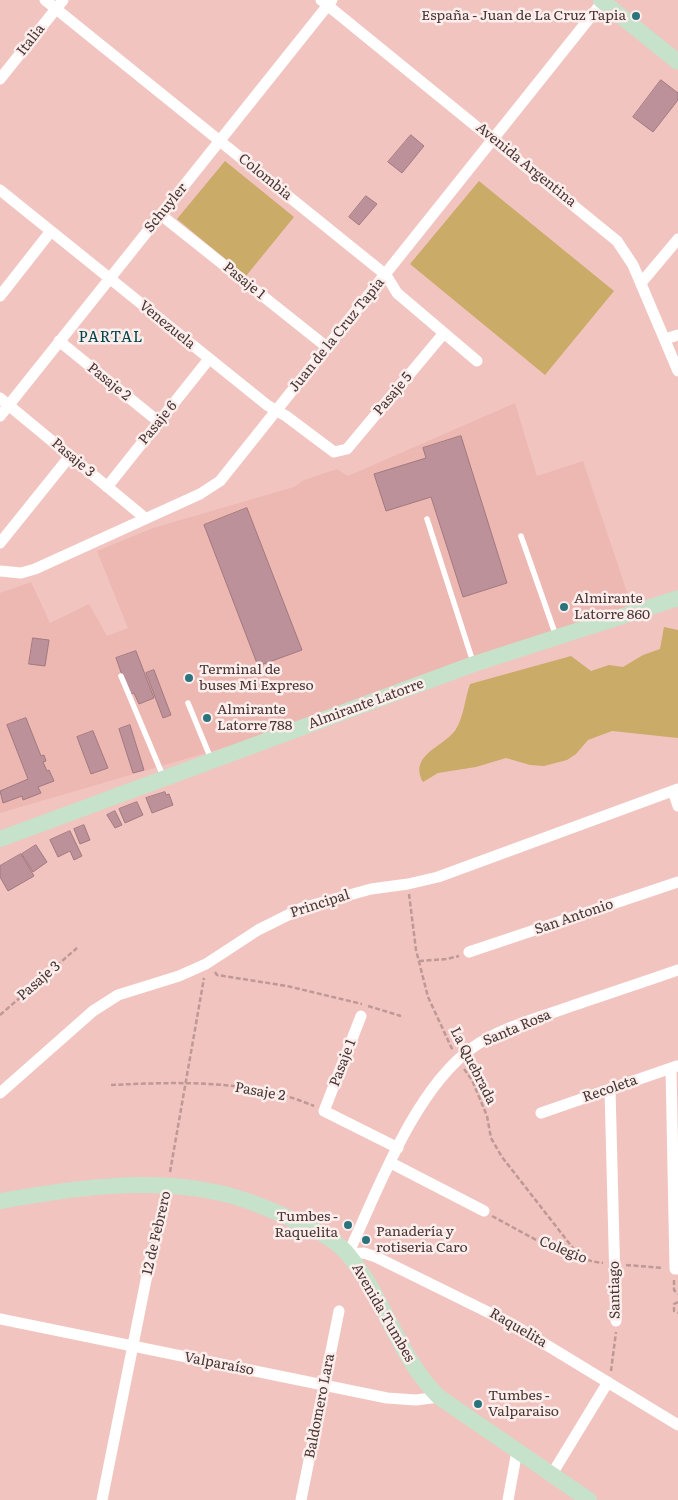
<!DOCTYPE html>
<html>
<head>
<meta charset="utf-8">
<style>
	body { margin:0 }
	canvas { display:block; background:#f1c4bf }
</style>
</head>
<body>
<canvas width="678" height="1500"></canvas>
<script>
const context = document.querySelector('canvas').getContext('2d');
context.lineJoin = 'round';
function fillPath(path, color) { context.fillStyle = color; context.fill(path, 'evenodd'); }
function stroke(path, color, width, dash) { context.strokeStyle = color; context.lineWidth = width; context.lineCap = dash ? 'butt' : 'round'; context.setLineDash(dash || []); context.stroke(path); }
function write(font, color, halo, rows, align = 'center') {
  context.font = font + ' Literata,serif'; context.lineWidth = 5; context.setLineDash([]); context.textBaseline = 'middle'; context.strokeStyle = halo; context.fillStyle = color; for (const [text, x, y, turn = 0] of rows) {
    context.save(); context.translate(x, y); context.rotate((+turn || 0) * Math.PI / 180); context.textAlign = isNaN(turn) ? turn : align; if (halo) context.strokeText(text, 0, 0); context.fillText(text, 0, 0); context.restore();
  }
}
const built = new Path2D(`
	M515,403L537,476L583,461L633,610L247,741L0,813V593L31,582L50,623L89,604L107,636L128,628L97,551L153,528L294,487L304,480L337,469L348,476Z`);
const green = new Path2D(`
	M225,161L294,217L246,276L177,219Z
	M479,181L614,291L545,375L410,264Z
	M664,627L678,630V738L612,731L588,740L576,754L567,760L544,766L530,765L506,758L476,767L438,773L423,782C408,754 445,747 456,729C464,716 465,698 470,684L571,656L591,671L609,665L623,667L643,655L660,649Z`);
const building = new Path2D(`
	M661,80L678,93V100L653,132L633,117Z
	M411,135L424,146L402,173L388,162Z
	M366,196L377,204L359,225L349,217Z
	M461,436L507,583L463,597L431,497L386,511L374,474L426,458L423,448Z
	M247,508L302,650L258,666L204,525Z
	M33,638L49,640L45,666L29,664Z
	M136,651L154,698L139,704L134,693L129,695L116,658Z
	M154,670L171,715L163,718L146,673Z
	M26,718L41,756L44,755L46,761L43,762L47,771L49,770L54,781L38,787L41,793L23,800L22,796L3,803L0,791L28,779L7,725Z
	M130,725L144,770L133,773L119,729Z
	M93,731L108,768L91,774L77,737Z
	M165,792L166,795L169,794L173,805L152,813L146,798Z
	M137,802L143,815L125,823L119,809Z
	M115,811L122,825L115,828L107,815Z
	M84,825L90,840L80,844L74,829Z
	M70,831L82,856L74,860L70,851L58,857L50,840Z
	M36,845L47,862L33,872L22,854Z
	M21,854L34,876L8,891L0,877V866Z`);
const path = new Path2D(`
	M409,894L416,950L428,997L453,1051
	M419,961L447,959L459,956
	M215,972L217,975L287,986L362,1004
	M368,1006L401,1016
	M0,1015L77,948
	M464,1069L472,1080L487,1116L491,1138L502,1157L583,1261
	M111,1085C178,1082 251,1079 314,1106
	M170,1172L204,978
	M492,1216C528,1235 563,1258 603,1263
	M155,1240L164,1199
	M626,1265L663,1268
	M674,1280V1290L678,1294
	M678,1302L674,1304V1311L678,1313
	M611,1371L616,1332`);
const lane = new Path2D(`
	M427,519L473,662
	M521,536L556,636
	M121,676L163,776
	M188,703L211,759`);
const street = new Path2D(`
	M45,0L386,275L397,293L477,361
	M321,0L617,241L633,265L678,371
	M0,79L63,0
	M0,190L267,405L286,416L334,452L347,449L444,333
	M161,215L328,348
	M641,283L678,239
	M0,296L51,231
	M665,339L678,335
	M59,341L159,422
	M0,398L145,518
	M0,416L332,0
	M107,487L209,359
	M0,543L70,456
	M0,571L21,573L35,569L200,494L220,481L604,0
	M673,791L678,806
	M469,952L678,882
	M361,1016L324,1111L398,1148
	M671,1068L675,1269H678
	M610,1089L616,1321
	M0,1093L93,1011L118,995L179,976L206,964L258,930L302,908L371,889L408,884L438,877L678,789
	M541,1113L677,1066
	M391,1163L484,1211
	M348,1254C378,1190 414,1090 472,1048C500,1028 535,1019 566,1008C604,995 641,983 678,970
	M348,1254L364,1253L376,1257L512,1324L678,1425
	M0,1319L387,1398L416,1400L439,1397
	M552,1474L608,1382
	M102,1500L152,1250
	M301,1500L339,1311
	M508,1500L517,1451`);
const secondary = new Path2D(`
	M601,0L678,62
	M0,839L474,664L678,598
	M0,1201C69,1189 145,1177 215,1192C242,1197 268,1208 293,1220C313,1229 337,1239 350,1257C385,1300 399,1358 439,1397L589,1500`);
const markers = [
	[636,16,5,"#2b747d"],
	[564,607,5,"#2b747d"],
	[189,678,5,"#2b747d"],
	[207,718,5,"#2b747d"],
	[348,1225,5,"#2b747d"],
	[366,1240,5,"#2b747d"],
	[478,1404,5,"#2b747d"]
];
const poiNames = [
	["España - Juan de La Cruz Tapia",626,16,"right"],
	["Almirante",574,599],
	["Latorre 860",574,615],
	["Terminal de",199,670],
	["buses Mi Expreso",199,686],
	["Almirante",217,710],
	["Latorre 788",217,726],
	["Tumbes -",338,1217,"right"],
	["Raquelita",338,1233,"right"],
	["Panadería y",376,1232],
	["rotiseria Caro",376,1248],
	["Tumbes -",488,1396],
	["Valparaiso",488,1412]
];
const streetNames = [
	["Italia",31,40,-52],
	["Avenida Argentina",526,165,39],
	["Colombia",265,177,39],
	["Schuyler",166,208,-51],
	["Pasaje 1",244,281,39],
	["Venezuela",167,325,39],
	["Juan de la Cruz Tapia",337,335,-51],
	["Pasaje 2",109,382,39],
	["Pasaje 5",393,394,-50],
	["Pasaje 6",158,423,-51],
	["Pasaje 3",73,458,40],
	["Almirante Latorre",366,704,-20],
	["Principal",320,904,-18],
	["San Antonio",574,917,-19],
	["Pasaje 3",39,981,-41],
	["Santa Rosa",517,1028,-23],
	["Pasaje 1",343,1063,-69],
	["La Quebrada",473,1066,63],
	["Recoleta",610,1089,-19],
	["Pasaje 2",260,1092,10],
	["12 de Febrero",157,1233,-77],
	["Colegio",563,1250,22],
	["Santiago",615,1290,-91],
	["Avenida Tumbes",383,1313,60],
	["Raquelita",518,1328,30],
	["Valparaíso",219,1364,11],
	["Baldomero Lara",320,1406,-79]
];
const neighbourhoodNames = [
	["PARTAL",111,338]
];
fillPath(built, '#edb8b1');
fillPath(green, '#caab67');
fillPath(building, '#bc9199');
stroke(building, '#a27980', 1);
stroke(path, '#be9995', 2.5, [5, 2.5]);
stroke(lane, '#fff', 5.5);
stroke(street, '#fff', 11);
stroke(secondary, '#c6e2ca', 16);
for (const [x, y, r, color] of markers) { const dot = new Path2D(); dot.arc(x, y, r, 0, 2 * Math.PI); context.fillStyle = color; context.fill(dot); stroke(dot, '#fceeec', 2); }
write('14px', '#493634', '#fceeec', poiNames, 'left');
write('14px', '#493634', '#fceeec', streetNames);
context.letterSpacing = '1px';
write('15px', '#00434a', '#fceeec', neighbourhoodNames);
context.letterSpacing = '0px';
</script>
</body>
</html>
